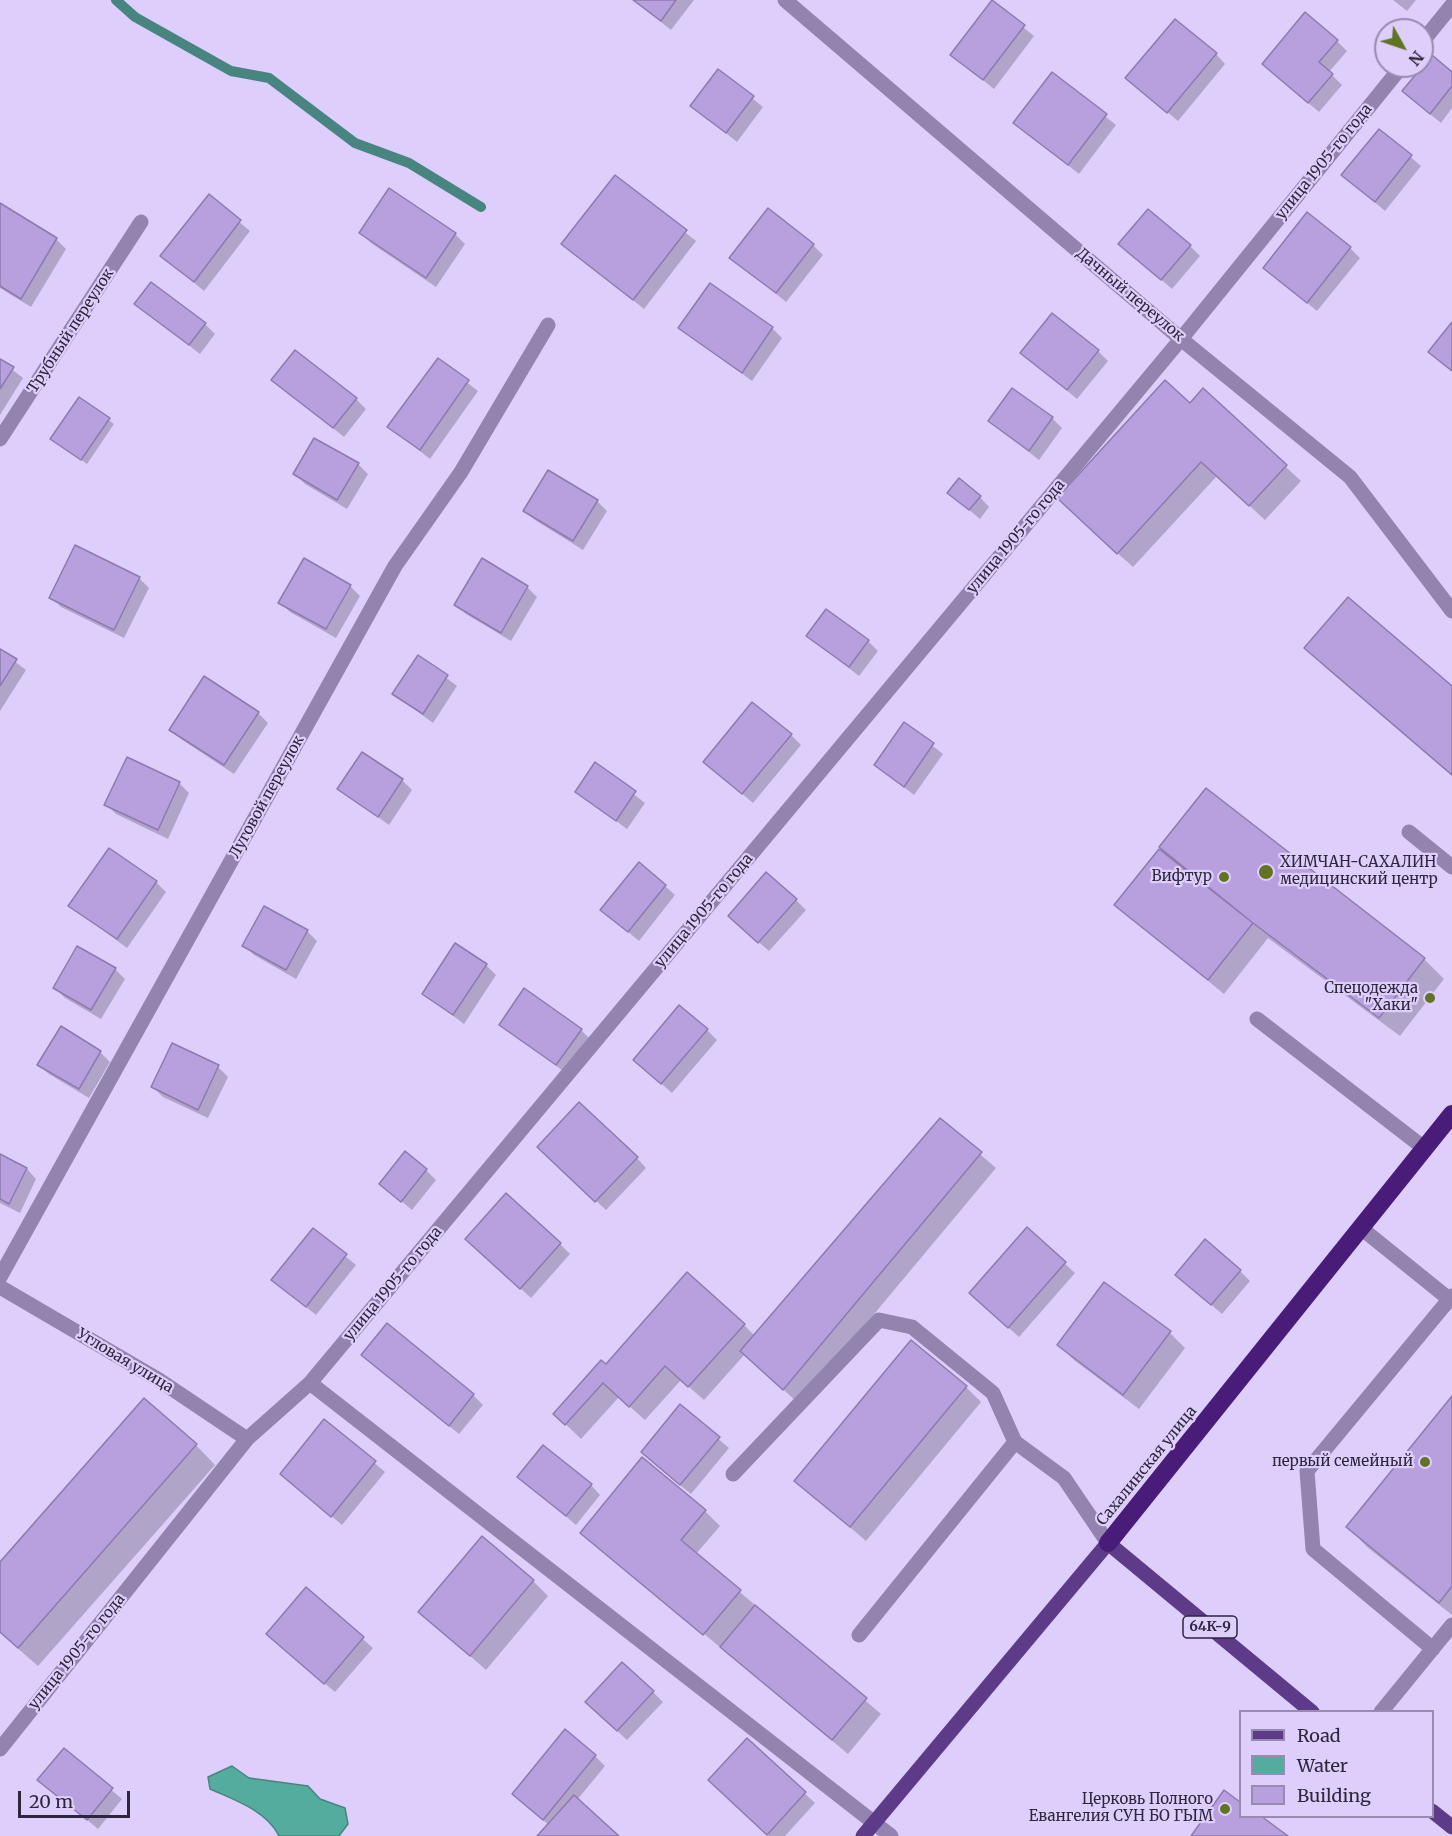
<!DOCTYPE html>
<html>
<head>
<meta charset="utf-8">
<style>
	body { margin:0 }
	#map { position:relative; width:1452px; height:1836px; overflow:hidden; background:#decefc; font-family:Merriweather,serif }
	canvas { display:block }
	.legend { position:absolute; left:1239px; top:1710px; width:195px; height:108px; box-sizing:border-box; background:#decefc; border:2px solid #988baf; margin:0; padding:8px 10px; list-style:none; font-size:18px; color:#2e263c }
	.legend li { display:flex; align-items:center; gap:12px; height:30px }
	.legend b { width:30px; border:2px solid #988baf }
	.north { position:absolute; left:1374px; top:18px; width:60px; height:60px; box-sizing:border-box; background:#decefc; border:2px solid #988baf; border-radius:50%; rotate:130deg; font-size:16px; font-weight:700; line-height:24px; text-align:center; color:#2e263c }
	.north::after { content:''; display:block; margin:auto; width:21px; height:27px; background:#617423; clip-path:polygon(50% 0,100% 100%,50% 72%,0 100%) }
	.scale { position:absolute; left:18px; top:1791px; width:112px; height:27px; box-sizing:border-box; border:3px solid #2e263c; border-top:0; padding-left:8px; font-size:18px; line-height:21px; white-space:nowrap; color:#2e263c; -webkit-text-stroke:4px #decefc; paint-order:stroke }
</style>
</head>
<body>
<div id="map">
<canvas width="1452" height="1836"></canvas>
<ul class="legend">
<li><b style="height:8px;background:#5d3b89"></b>Road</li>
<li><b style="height:16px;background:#53ac9d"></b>Water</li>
<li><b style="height:16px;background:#b7a0dd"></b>Building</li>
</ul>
<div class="north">N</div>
<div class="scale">20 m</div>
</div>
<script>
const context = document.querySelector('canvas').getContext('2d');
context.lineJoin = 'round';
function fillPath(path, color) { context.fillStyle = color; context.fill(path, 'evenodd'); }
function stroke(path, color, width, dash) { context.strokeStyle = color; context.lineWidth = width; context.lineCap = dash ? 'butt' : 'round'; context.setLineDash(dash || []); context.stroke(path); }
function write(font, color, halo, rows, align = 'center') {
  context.font = font + ' Merriweather,serif'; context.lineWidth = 4.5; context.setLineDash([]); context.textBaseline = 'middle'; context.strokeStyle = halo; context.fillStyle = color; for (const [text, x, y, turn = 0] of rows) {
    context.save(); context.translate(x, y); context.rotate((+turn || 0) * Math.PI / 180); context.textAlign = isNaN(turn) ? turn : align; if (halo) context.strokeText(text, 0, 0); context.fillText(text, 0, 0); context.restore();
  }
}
const water = new Path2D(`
	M232,1766L249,1778L308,1786L320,1799L345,1808L348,1824L339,1836H279C267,1811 235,1800 210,1789L208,1777Z`);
const shadow = new Path2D(`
	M633,0H694L671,30Z
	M1393,0H1416L1407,11Z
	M992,2L1034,36L994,89L952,55Z
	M1337,41L1347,51L1329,72L1342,85L1319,112L1274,74Z
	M1216,54L1225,64L1178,121L1127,78Z
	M718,71L763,107L737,142L692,106Z
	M1052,74L1116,125L1079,174L1015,123Z
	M1452,74V108L1441,123L1414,101Z
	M1380,131L1421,166L1385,211L1343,175Z
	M615,177L696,241L644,309L563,244Z
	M209,197L250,231L204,291L162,256Z
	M0,205L56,239L66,249L31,307L0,288Z
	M361,233L455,234L465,244L436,287L371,243Z
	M1120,244L1190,246L1200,256L1172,289Z
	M813,245L823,255L786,302L731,257Z
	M1350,248L1360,258L1317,311L1265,268Z
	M710,285L772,328L782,338L752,381L680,328Z
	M136,304L205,324L215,334L200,354Z
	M1098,351L1108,361L1077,399L1022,353Z
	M0,360L23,378L0,415Z
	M438,360L478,391L430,459L389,427Z
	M273,380L356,399L366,409L344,437Z
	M1203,390L1301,481L1265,520L1217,476L1133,567L1073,513Z
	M80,399L114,424L87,464L52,439Z
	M1052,418L1062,428L1039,460L990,421Z
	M358,464L368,474L347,509L305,484L295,474Z
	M949,493L980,497L989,507L980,519Z
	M597,501L607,511L583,550L535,520L525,511Z
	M76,547L139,578L149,588L124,638L61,607L51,597Z
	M482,560L527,587L537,597L511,641L466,614L456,604Z
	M350,586L360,596L336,638L290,612L280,602Z
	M808,636L868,641L878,651L859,676Z
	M1306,648L1452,688V776L1326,668Z
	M0,650L26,670L0,711Z
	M419,657L457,686L433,723L394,694Z
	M258,713L268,723L234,774L181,739L171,730Z
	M905,724L943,754L914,795L876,765Z
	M791,735L801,745L753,803L705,762Z
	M362,754L402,780L412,790L389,825L339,789Z
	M595,764L645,803L627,829L577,792Z
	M179,783L189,793L168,839L116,814L106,804Z
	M1206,790L1424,959L1444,979L1400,1036L1268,938L1224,994L1116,905L1173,859L1161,847Z
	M156,882L166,892L127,948L70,906Z
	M665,886L675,895L639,941L602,910Z
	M796,900L806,910L769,951L740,926Z
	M307,931L317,941L296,979L254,955L244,945Z
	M486,965L496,975L464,1024L424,994Z
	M115,969L125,979L101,1019L65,998L55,988Z
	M501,1024L581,1030L591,1040L567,1074Z
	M707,1030L717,1040L672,1093L635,1060Z
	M100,1052L110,1062L89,1098L49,1074L39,1065Z
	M218,1067L228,1077L208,1118L163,1097L153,1087Z
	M940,1120L996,1168L799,1404L745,1354L704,1400L681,1380L645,1420L619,1397L581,1439L555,1414L606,1366L744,1325L755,1336Z
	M0,1155L27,1169L36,1179L20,1213L0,1203Z
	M549,1157L637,1158L646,1168L606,1210Z
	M426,1170L436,1180L412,1210L381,1184Z
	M1027,1229L1075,1273L1019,1337L981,1303Z
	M313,1230L356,1265L316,1315L273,1280Z
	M560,1244L570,1254L531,1298L477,1249Z
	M1240,1271L1250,1281L1222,1314L1187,1284Z
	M1170,1333L1185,1348L1139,1409L1074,1360L1059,1345Z
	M373,1365L473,1395L483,1405L459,1434Z
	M966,1387L981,1402L866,1541L796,1481Z
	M1452,1398V1615L1367,1547L1348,1527Z
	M680,1406L729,1448L691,1494L652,1462Z
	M325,1421L385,1472L342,1525L282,1474Z
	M196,1445L215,1465L38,1666L0,1633V1564Z
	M519,1476L591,1485L600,1495L576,1525Z
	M705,1511L720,1526L696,1554L881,1714L848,1754L582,1532Z
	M533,1581L548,1596L486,1670L420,1612Z
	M306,1589L373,1648L335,1692L278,1644Z
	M653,1692L663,1702L627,1740L597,1712Z
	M747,1740L815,1803L785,1836H769L720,1790Z
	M64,1750L122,1799L98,1829L40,1780Z
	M595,1756L605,1766L577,1800L617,1836H539L549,1825L524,1804Z`);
const stream = new Path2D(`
	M116,0L135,17L231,71L269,78L355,143L409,163L481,207`);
const building = new Path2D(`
	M633,0H676L661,21Z
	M992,0L1025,25L983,80L950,55Z
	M1305,12L1338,40L1319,62L1333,74L1308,103L1262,64Z
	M1175,19L1217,53L1167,113L1125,78Z
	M1432,55L1452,72V86L1430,114L1402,91Z
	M718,69L754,96L726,133L690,106Z
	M1052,72L1107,114L1068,165L1013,123Z
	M1379,129L1412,155L1375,202L1341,175Z
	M615,175L687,230L633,300L561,244Z
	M389,188L456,233L426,278L359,233Z
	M209,194L241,220L194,282L160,256Z
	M0,203L57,238L21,299L0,286Z
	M768,208L814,244L776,293L729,258Z
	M1148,209L1191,245L1161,280L1118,244Z
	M1307,212L1351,247L1307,303L1263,268Z
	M151,282L206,323L189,345L134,304Z
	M710,283L773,327L742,373L678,328Z
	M1052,313L1099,350L1067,390L1020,353Z
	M1452,322V371L1428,352Z
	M295,350L357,398L333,428L271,380Z
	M438,358L469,380L420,450L387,427Z
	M0,359L14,367L0,389Z
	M1165,380L1190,403L1203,388L1287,465L1249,506L1201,462L1117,554L1057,498Z
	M1012,388L1053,417L1029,451L988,421Z
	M79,397L110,418L81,460L50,439Z
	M314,438L359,463L337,500L293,474Z
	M548,470L598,500L573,541L523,511Z
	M959,478L981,496L969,510L947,493Z
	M75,545L140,577L114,630L49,598Z
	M304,558L351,585L326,629L278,603Z
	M482,558L528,586L501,633L454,605Z
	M1348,597L1452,686V775L1304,648Z
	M826,609L869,640L849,667L806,636Z
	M0,649L17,659L0,686Z
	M418,655L448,675L423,714L392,694Z
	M204,676L259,712L224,765L169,730Z
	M752,702L792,734L742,794L703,762Z
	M904,722L934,743L904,787L874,765Z
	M362,752L403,779L378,817L337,789Z
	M127,757L180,782L158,830L104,805Z
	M595,762L636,791L616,821L575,792Z
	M1206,788L1425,958L1379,1018L1253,923L1159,847Z
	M109,848L157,881L117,939L68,906Z
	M1159,849L1253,923L1208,980L1114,905Z
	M639,862L666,885L628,932L600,910Z
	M766,872L797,899L758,943L728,916Z
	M264,906L308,930L286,970L242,946Z
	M455,943L487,964L453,1015L422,994Z
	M77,946L116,968L91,1010L53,988Z
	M524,988L582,1029L556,1065L499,1025Z
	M679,1005L708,1029L661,1084L633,1060Z
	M61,1026L101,1051L79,1089L37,1065Z
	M172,1043L219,1065L198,1110L151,1087Z
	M579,1102L638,1157L595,1202L537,1147Z
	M940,1118L982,1152L783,1390L740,1351Z
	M405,1151L427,1169L401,1202L379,1184Z
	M0,1154L27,1168L9,1204L0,1199Z
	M506,1193L561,1243L520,1289L465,1239Z
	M1027,1227L1066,1262L1008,1328L969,1293Z
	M313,1228L347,1254L306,1307L271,1280Z
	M1205,1239L1241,1270L1211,1305L1175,1275Z
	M687,1272L745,1324L688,1387L665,1366L629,1407L603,1383L565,1425L553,1414L601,1360L606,1364Z
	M1104,1282L1171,1331L1123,1395L1057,1345Z
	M387,1323L474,1394L449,1426L361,1355Z
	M911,1340L967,1386L850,1527L794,1481Z
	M1452,1396V1586L1439,1603L1346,1527Z
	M144,1398L197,1444L18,1648L0,1632V1562Z
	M680,1404L720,1437L680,1485L641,1452Z
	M324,1419L376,1461L331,1517L280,1474Z
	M543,1445L592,1484L566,1516L517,1477Z
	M642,1457L706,1510L681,1540L741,1590L703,1635L580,1533Z
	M482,1536L534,1580L470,1656L418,1612Z
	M306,1587L364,1637L324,1684L266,1634Z
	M755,1605L867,1698L832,1740L720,1647Z
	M622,1662L654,1691L617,1731L585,1702Z
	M565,1729L596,1755L543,1820L512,1794Z
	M747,1738L806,1792L767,1835L708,1780Z
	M64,1748L113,1788L87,1820L37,1780Z
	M1224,1790L1240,1802V1816H1261L1288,1836H1191Z
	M574,1795L619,1836H537Z`);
const minor = new Path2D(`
	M785,0L1181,339L1350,477L1452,611
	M1422,42L1452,5
	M0,439L141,222
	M1409,832L1452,867
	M1257,1019L1424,1148
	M1361,1228L1449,1299
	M0,1277L395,566L461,472L548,325
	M0,1287L159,1380L247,1439
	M310,1383L891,1836
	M733,1474L879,1320L912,1327L993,1393L1015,1442L1064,1478L1108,1543
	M859,1635L1015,1442
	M1433,1649L1313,1549L1307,1471L1452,1296
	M1381,1712L1452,1625
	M0,1749L247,1439L310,1383L1181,339L1402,66`);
const major = new Path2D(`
	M1432,1811L1452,1827
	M863,1836L1108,1543L1312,1712`);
const highway = new Path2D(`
	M1108,1543L1452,1114`);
const markers = [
	[1266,872,8,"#617423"],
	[1224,877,6,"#617423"],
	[1430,998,6,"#617423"],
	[1425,1462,6,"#617423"],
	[1225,1809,6,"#617423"]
];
const shields = [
	[1210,1627,54]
];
const shieldNames = [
	["64К-9",1210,1627]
];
const streetNames = [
	["улица 1905-го года",1324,162,-51],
	["Дачный переулок",1130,295,40],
	["Трубный переулок",71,331,-57],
	["улица 1905-го года",1016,537,-50],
	["Луговой переулок",267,797,-61],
	["улица 1905-го года",704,911,-50],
	["улица 1905-го года",393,1284,-50],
	["Угловая улица",125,1361,31],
	["Сахалинская улица",1147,1466,-51],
	["улица 1905-го года",77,1652,-51]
];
const poiNames = [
	["ХИМЧАН-САХАЛИН",1280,863,"left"],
	["медицинский центр",1280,880,"left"],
	["Вифтур",1212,877],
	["Спецодежда",1418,989],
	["\"Хаки\"",1418,1006],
	["первый семейный",1413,1462],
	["Церковь Полного",1213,1800],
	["Евангелия СУН БО ГЫМ",1213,1817]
];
fillPath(water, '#53ac9d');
stroke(water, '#488480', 1.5);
fillPath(shadow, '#0003');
stroke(stream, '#488480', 10);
fillPath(building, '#b7a0dd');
stroke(building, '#8e7aae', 1.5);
stroke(minor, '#9383af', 15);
stroke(major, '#5d3b89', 15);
stroke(highway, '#4a1c7a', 18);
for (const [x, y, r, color] of markers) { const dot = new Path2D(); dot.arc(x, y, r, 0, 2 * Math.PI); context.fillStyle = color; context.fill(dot); stroke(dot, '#decefc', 2); }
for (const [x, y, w] of shields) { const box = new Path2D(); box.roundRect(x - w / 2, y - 11, w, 22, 4.5); context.fillStyle = '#decefc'; context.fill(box); stroke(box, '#2e263c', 1.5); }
write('bold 14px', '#2e263c', null, shieldNames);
write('15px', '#2e263c', '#decefc', streetNames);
write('15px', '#2e263c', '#decefc', poiNames, 'right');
</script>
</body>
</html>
